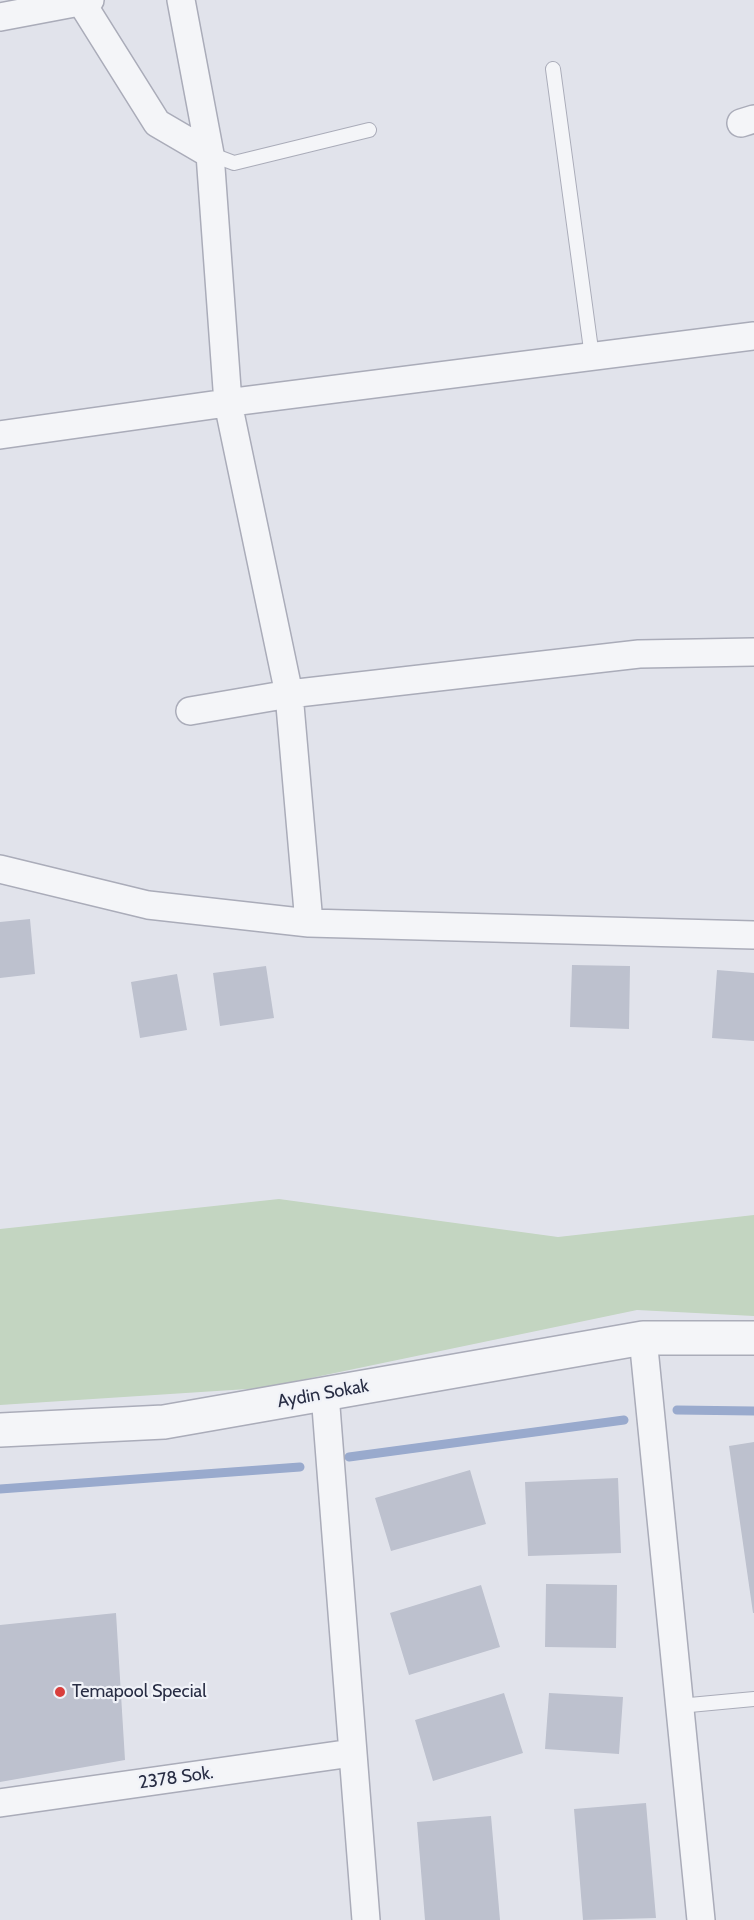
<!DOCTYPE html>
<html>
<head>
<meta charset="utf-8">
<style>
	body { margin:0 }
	canvas { display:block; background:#e1e3eb }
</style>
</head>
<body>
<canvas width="754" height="1920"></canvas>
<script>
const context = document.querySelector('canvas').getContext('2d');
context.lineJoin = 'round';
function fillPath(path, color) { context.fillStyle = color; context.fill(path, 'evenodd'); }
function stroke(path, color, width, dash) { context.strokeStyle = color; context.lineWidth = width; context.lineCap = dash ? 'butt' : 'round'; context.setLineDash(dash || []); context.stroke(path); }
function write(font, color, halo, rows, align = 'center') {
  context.font = font + ' Cabin,sans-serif'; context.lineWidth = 4.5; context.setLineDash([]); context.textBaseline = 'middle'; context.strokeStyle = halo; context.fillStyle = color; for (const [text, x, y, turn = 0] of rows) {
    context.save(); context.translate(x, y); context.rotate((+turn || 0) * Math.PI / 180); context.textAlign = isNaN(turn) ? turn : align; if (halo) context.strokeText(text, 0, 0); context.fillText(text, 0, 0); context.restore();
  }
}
const green = new Path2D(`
	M279,1199L558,1237L754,1215V1316L637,1310L263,1388L0,1405V1229Z`);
const stream = new Path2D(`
	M677,1410L754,1411
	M349,1457L624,1420
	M0,1489L300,1467`);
const building = new Path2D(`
	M30,919L35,974L0,978V922Z
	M572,965L630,966L629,1029L570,1027Z
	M266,966L274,1018L220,1026L213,973Z
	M717,970L754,973V1041L712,1038Z
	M177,974L187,1030L140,1038L131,982Z
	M754,1442V1613H753L729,1446Z
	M470,1470L486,1524L391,1551L375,1498Z
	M618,1478L621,1553L528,1556L525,1482Z
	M546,1584L617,1585L616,1648L545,1647Z
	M481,1585L500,1647L409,1675L390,1613Z
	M116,1613L125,1760L0,1782V1625Z
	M504,1693L523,1753L433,1781L415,1720Z
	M549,1693L623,1697L619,1754L545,1749Z
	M646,1803L656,1918L583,1920L574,1809Z
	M491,1816L500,1920H425L417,1822Z`);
const service = new Path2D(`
	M553,69L592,357
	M210,154L234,163L369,130
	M679,1706L754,1699`);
const minor = new Path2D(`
	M80,0L157,123L210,154
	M181,0L210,154L228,403L289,694L309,923
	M0,17L90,0
	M741,123L754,119
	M0,435L241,401L754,336
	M190,711L289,694L639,654L754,652
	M0,869L148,905L309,923L754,935
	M643,1338L701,1920
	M325,1394L366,1920
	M0,1803L352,1753`);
const tertiary = new Path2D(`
	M0,1430L164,1422L643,1338H754`);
const markers = [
	[60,1692,6,"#d93e3c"]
];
const streetNames = [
	["Aydin Sokak",323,1394,-10],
	["2378 Sok.",176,1778,-8]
];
const poiNames = [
	["Temapool Special",72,1692]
];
fillPath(green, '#c3d5c1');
stroke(stream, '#99aacd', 9);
fillPath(building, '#bdc1ce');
stroke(service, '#aaacb9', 16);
stroke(minor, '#aaacb9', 30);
stroke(tertiary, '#aaacb9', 36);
stroke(service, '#f4f5f8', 14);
stroke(minor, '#f4f5f8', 27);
stroke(tertiary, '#f4f5f8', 33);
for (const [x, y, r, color] of markers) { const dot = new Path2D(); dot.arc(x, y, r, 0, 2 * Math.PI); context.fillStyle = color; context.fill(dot); stroke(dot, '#f0f2f8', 2); }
write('18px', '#282d44', '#f0f2f8', streetNames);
write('18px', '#282d44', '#f0f2f8', poiNames, 'left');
</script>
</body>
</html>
